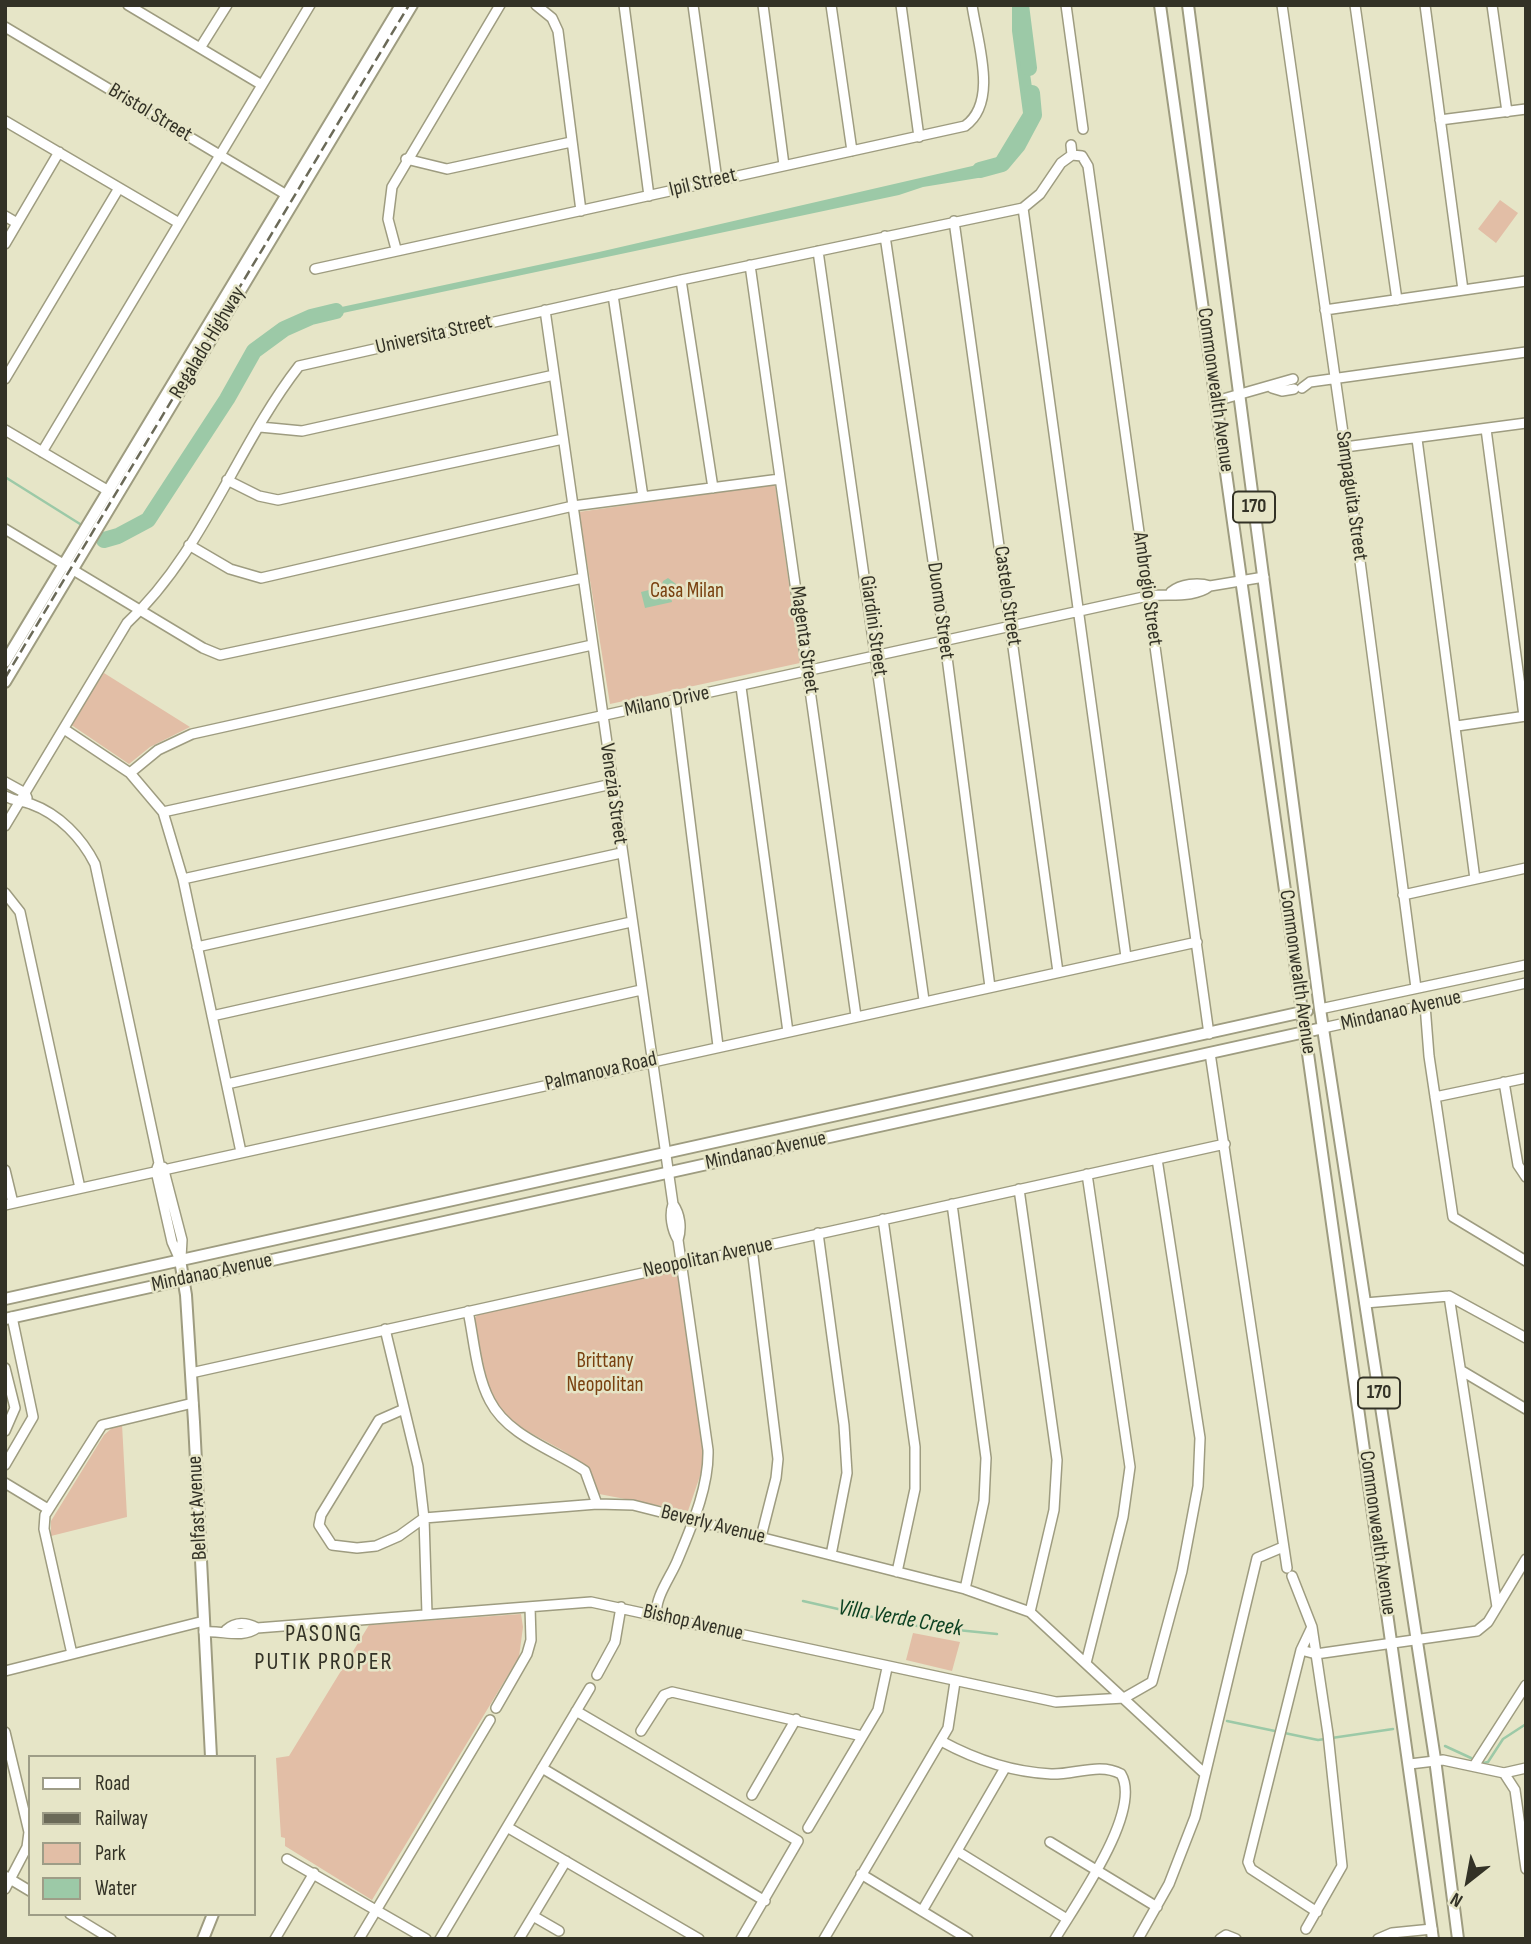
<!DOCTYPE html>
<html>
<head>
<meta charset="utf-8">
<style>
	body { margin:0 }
	#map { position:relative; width:1531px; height:1944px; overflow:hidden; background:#e6e5c7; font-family:"Sofia Sans Condensed",sans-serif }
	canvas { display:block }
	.frame { position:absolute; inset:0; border:7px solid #333226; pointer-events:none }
	.legend { position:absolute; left:28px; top:1755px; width:228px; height:161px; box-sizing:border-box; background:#e6e5c7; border:2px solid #9e9d87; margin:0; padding:9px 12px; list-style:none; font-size:21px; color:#333226 }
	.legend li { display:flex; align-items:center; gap:14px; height:35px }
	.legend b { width:35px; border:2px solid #9e9d87 }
	.north { position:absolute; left:1433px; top:1846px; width:70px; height:70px; -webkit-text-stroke:5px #e6e5c7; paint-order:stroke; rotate:211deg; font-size:19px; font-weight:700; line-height:28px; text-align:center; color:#333226 }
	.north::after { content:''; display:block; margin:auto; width:24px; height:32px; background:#333226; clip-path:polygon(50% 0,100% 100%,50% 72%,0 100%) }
</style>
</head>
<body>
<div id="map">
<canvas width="1531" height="1944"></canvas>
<div class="frame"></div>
<ul class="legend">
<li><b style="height:9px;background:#fff"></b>Road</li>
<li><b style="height:9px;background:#6b6a58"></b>Railway</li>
<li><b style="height:19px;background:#e2bea6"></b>Park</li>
<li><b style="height:19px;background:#9cc9a7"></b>Water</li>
</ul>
<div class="north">N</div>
</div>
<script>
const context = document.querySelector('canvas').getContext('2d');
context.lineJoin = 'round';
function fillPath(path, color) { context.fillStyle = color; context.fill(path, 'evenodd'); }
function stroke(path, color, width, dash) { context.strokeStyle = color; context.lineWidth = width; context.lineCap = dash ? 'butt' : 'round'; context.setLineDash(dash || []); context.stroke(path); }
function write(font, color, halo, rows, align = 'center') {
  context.font = font + ' "Sofia Sans Condensed",sans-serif'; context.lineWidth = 5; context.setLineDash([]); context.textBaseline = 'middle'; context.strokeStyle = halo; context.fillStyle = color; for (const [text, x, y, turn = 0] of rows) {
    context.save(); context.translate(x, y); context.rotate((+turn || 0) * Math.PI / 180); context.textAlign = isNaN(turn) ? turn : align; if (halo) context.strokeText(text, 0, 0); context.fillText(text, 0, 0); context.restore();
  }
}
const green = new Path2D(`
	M1500,200L1518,213L1496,243L1478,229Z
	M775,484L800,663L610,704L579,512Z
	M104,673L190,727L150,747L129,764L70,724Z
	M677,1270L703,1452L702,1470L688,1511L599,1494C585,1442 525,1446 497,1403C482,1380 480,1346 474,1320L478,1313Z
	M122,1424L127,1517L51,1536V1521L104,1435L112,1428Z
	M521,1614L523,1627L519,1657L372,1900L285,1846V1838L281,1837L276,1758L289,1756L369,1625Z
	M913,1633L960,1642L952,1671L906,1660Z`);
const water = new Path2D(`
	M1012,5H1020L1035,108L1030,130L999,167L978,178L923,187L899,195L324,317L315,316L318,312L599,252L994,161L1023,113L1012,31Z
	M668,578L676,584L670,592L672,602L645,608L641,592L661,587L663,581Z`);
const stream = new Path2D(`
	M5,477L80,524
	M803,1601L908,1625L997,1634
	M1227,1721L1318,1740L1393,1729
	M1445,1746L1471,1758
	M1483,1763L1488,1762L1503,1739L1526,1724`);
const river = new Path2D(`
	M1021,5L1029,68
	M980,170L1002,164L1018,145L1034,115L1032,93
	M104,540L118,536L148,520L227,399L254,351L284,329L311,317L336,311`);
const minor = new Path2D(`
	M128,5L262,85
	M536,5L552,18L558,31L581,211
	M624,5L649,196
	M693,5L717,180
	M763,5L784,165
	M831,5L852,151
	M901,5L919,137
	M1066,5L1083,129
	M1282,5L1345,447L1416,988
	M1355,5L1397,300
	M1425,5L1463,290
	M1492,5L1507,112
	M5,27L290,197
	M200,48L227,5
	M1440,120L1526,109
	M5,121L179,223
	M1072,155L1082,156L1088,166L1209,1034
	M406,159L447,169L571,142
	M1023,208L1126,957
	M5,216L17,223
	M954,221L1058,972
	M885,236L945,642L990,987
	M5,244L59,152
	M396,249L388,219L392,187L500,5
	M818,251L924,1000
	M750,265L856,1016
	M315,269L965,126C999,102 977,41 972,5
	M681,280L713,488
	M613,295L643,497
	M545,310L673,1204C680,1214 682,1228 678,1240L708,1450C709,1487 692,1525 678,1559C672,1575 654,1598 657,1614
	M1325,310L1526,281
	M5,379L119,188
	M1272,388L1282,391L1294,389
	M1302,388L1310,382L1526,352
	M1216,401L1293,379
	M260,427L302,431L554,375
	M1486,429L1524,716
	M5,430L112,493
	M1417,439L1475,879
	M1345,447L1526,423
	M42,452L310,5
	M227,480L259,496L278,500L563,439
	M5,529L203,648L220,655L583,578
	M189,545L230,569L261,578L573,506L780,479
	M1171,592C1181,584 1198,582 1210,586
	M741,687L788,1032
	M675,701L718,1046
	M1457,726L1526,716
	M64,729L130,773L163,812L183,879L241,1152
	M130,773L158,750L192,734L592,645
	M5,782L25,793L27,798
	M5,796C16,802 21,800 31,804C59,814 82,838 95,864L159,1163L156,1171L172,1242L180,1260
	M163,812L1148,596C1168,593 1193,599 1210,586L1264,577
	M5,826L127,623C203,553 236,447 299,366L681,280L1023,208L1040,194L1061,163L1072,155L1071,145
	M183,879L612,784
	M5,893L20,912L80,1188
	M1403,895L1526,868
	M197,947L621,853
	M1425,1005L1429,1056L1453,1217L1526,1261
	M1320,1009L1526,965
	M212,1016L631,922
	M1323,1028L1526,983
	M1210,1053L1287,1568
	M1504,1082L1518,1165L1526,1177
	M227,1084L641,990
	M1435,1097L1526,1078
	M163,1167L182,1240L181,1258
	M5,1170L13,1203
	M1019,1189L1057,1460L1054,1510L1030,1612
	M673,1204C669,1215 672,1230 678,1240
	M952,1204L986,1458L984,1501L965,1589
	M5,1205L1197,942
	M883,1219L915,1447V1489L897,1572
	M818,1233L844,1425L847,1473L831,1555
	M752,1248L778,1459L776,1478L761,1537
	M1449,1296L1497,1607
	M1365,1303L1449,1296L1526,1338
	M468,1311C474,1339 476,1375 490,1401C508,1436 554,1450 585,1471L597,1504
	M385,1329L418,1466L424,1518L427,1614
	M5,1368L15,1408L5,1431
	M1462,1371L1526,1409
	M191,1373L1225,1144
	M404,1409L379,1420L321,1515L319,1525L332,1545L357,1548L376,1546L399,1536L424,1518L597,1504L633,1505L965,1589L1030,1612L1205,1774
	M5,1465L33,1417L12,1317
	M5,1483L48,1509
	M1292,1576L1312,1627L1328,1734L1342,1866L1306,1929
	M1311,1629L1301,1650L1248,1862L1251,1869L1317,1912
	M226,1630C235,1622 246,1622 257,1628
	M204,1632C222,1630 242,1639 257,1628L591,1602L1056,1702L1124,1698L1152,1682L1182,1571L1198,1486L1200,1438L1157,1159
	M1301,1650L1316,1654L1477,1631L1488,1622L1526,1559
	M72,1654L44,1529L45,1515L102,1425L193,1403
	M1086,1663L1123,1517L1130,1467L1087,1174
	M5,1671L204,1621
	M597,1675L615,1642L621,1607
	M496,1708L527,1654L531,1640L530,1607
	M576,1711L798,1841L741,1939
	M641,1731L664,1695L672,1692L862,1736
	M5,1732L29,1832L27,1847L5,1889
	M941,1741C976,1760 1011,1772 1051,1774C1074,1775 1100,1762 1121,1774C1143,1811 1075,1905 1055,1939
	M1410,1764L1443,1760L1504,1773L1526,1768
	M1474,1766L1526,1685
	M542,1768L765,1901
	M1504,1773L1515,1790L1526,1869
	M752,1795L796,1719
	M507,1827L699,1939
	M808,1828L878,1710L887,1668
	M1050,1842L1157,1907
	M957,1851L1067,1919
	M287,1859L426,1939
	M861,1874L968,1939
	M5,1876L30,1891
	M922,1911L1005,1768
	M70,1914L111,1939
	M533,1916L559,1931
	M275,1939L314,1873
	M359,1939L490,1720
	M440,1939L590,1688
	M519,1939L566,1861
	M824,1939L948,1728L955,1682
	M1138,1939L1169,1884L1195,1817L1257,1558L1283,1547
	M1220,1939L1226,1935L1236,1939
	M1378,1939L1392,1933L1432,1929`);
const major = new Path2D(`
	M1160,5L1433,1939
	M1188,5L1320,1009L1435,1759L1458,1939
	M5,662L401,5
	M5,682L412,5
	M180,1260L186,1295L194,1422L211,1757
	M5,1299L1307,1011
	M5,1319L1323,1028
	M203,1939L213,1914`);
const rail = new Path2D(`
	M5,678L409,5`);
const shields = [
	[1254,507,42],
	[1379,1393,42]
];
const shieldNames = [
	["170",1254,507],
	["170",1379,1393]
];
const streetNames = [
	["Bristol Street",150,113,31],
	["Ipil Street",703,183,-13],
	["Universita Street",434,335,-13],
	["Regalado Highway",208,343,-59],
	["Commonwealth Avenue",1215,390,82],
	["Sampaguita Street",1351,496,82],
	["Ambrogio Street",1147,589,82],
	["Castelo Street",1007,596,82],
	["Duomo Street",940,611,82],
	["Giardini Street",873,626,82],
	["Magenta Street",804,640,82],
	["Milano Drive",667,702,-12],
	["Venezia Street",613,794,82],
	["Commonwealth Avenue",1297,972,82],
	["Mindanao Avenue",1401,1011,-13],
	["Palmanova Road",601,1072,-13],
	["Mindanao Avenue",766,1151,-12],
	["Neopolitan Avenue",708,1258,-12],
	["Mindanao Avenue",212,1273,-12],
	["Belfast Avenue",198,1508,-93],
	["Beverly Avenue",713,1525,14],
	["Commonwealth Avenue",1377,1533,82],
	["Bishop Avenue",693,1623,13]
];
const parkNames = [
	["Casa Milan",687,592],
	["Brittany",605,1362],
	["Neopolitan",605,1386]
];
const waterNames = [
	["Villa Verde Creek",900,1619,10]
];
const quarterNames = [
	["PASONG",324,1635],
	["PUTIK PROPER",324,1663]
];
fillPath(green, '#e2bea6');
fillPath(water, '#9cc9a7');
stroke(stream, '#9cc9a7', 2.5);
stroke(river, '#9cc9a7', 16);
stroke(minor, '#9e9c80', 12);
stroke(major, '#9e9c80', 14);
stroke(minor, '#fff', 9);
stroke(major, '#fff', 10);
stroke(rail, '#6b6a58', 2.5, [10, 5]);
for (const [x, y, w] of shields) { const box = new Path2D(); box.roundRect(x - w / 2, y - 15.5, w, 31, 5); context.fillStyle = '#e6e5c7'; context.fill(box); stroke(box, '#333226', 2); }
write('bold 19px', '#333226', null, shieldNames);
write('21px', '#333226', '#e6e5c7', streetNames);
write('21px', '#794110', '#e6e5c7', parkNames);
write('italic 23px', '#0d4222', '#e6e5c7', waterNames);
context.letterSpacing = '2px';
write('24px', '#333226', '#e6e5c7', quarterNames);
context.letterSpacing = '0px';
</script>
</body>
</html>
